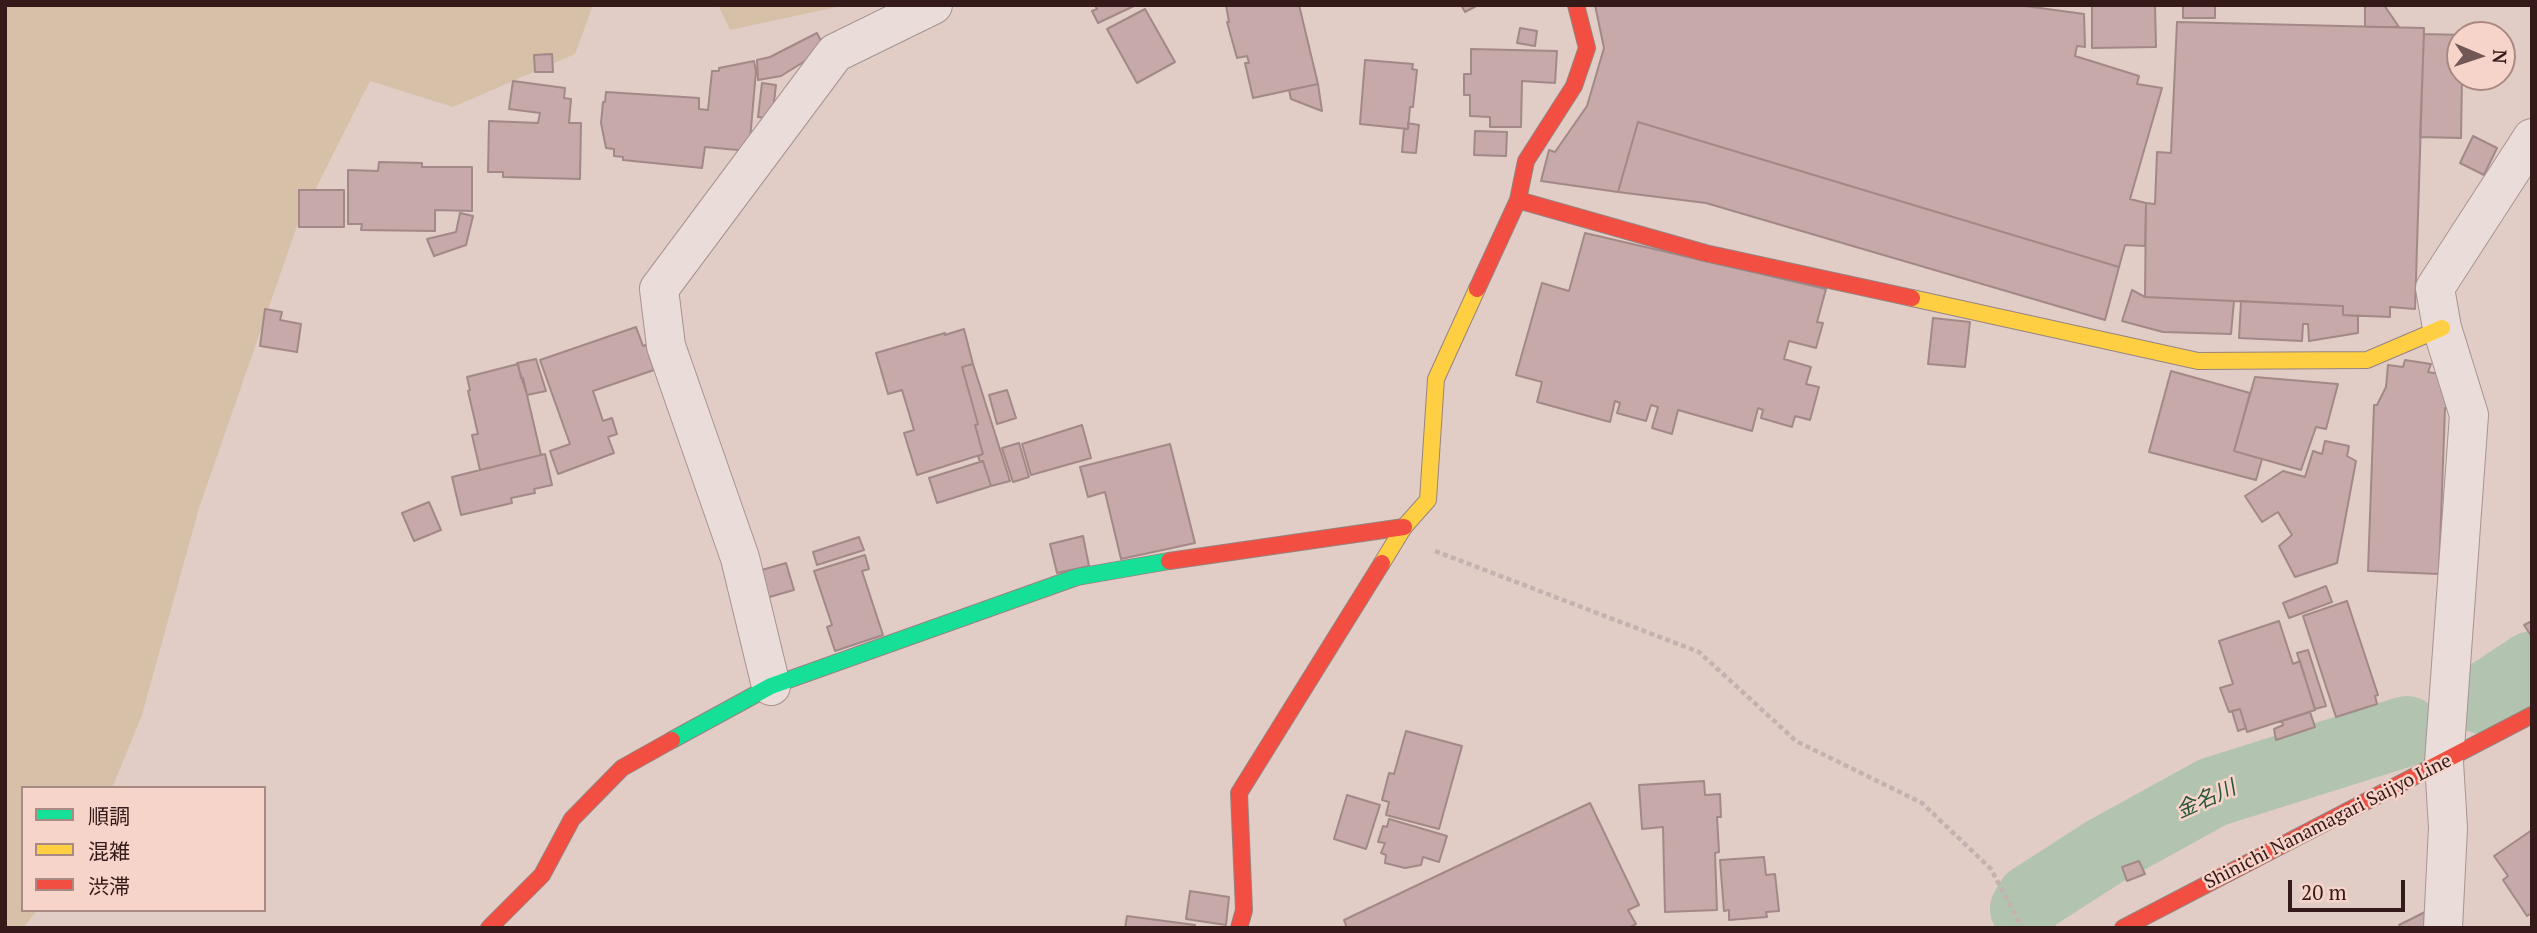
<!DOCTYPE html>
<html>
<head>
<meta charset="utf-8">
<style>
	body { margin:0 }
	#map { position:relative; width:2537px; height:933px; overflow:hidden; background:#e2ccc6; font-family:"PT Serif","Noto Sans JP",serif }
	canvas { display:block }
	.frame { position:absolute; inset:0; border:7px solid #341a19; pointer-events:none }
	.legend { position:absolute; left:21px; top:786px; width:245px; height:126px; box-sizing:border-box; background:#f7d4c9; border:2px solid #a98a83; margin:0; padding:9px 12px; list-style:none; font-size:21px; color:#341a19 }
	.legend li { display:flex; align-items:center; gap:14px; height:35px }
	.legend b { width:35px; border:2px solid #a98a83 }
	.north { position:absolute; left:2446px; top:21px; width:70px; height:70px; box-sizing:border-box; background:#f7d4c9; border:2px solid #a98a83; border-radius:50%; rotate:92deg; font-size:19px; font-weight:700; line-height:28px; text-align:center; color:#341a19 }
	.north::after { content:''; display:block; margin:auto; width:24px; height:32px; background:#715856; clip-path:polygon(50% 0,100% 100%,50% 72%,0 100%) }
	.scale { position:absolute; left:2288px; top:880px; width:117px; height:32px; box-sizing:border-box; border:4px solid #341a19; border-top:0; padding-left:9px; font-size:21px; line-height:24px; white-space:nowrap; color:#341a19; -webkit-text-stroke:5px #f7d4c9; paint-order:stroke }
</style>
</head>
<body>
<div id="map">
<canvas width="2537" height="933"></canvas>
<div class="frame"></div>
<ul class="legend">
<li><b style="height:9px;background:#16e098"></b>順調</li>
<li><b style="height:9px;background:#ffcf43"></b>混雑</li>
<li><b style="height:9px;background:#f24e42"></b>渋滞</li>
</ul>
<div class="north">N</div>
<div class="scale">20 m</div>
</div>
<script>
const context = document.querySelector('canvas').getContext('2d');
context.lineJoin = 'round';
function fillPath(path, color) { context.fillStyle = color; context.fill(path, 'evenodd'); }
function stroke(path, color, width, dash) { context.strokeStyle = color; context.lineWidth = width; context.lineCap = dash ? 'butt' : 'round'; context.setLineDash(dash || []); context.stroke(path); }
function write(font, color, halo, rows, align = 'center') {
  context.font = font + ' "PT Serif","Noto Sans JP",serif'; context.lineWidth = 5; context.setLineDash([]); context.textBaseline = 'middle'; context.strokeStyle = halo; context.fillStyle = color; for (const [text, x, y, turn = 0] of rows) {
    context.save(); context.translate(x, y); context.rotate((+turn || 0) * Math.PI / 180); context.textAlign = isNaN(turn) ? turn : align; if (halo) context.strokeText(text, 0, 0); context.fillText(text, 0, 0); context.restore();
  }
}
const green = new Path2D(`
	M5,5H593L575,54L453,107L370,81L297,226L199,508L142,715L112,788H23V910H37L23,928H5Z
	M718,5H846L730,30Z`);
const river = new Path2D(`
	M2482,699L2532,666
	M2025,909L2031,899L2104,852L2213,792L2407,731`);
const building = new Path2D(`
	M1095,5H1136L1098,23L1092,11L1097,9Z
	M1226,5H1299L1318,84L1253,98L1245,63H1249L1247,56L1237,58L1227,22H1229Z
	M1461,5H1478L1465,12Z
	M1595,5H2018L2084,14L2085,47L2077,46L2075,56L2139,76L2137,84L2162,88L2130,199L2146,203L2145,246L2125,245L2119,267L1638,122L1618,192L1541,181L1549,150L1555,152L1587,106L1604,48Z
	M2092,5H2155L2156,47L2092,48Z
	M2183,5H2215V18H2183Z
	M2365,5H2384L2399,27H2365Z
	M1145,9L1175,62L1137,83L1107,29Z
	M2177,22L2424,28L2415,309L2390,307V317L2343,315V306L2145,297L2146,203L2155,204L2157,152L2171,153Z
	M1520,28L1537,31L1535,46L1517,43Z
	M817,33L822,43L818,53L781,76L758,80L757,60L770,57Z
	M2424,34L2463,35H2460V77H2462L2461,138L2420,137Z
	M1471,49L1557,51L1555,83L1522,81L1521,127H1490V117L1470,116V95H1464V74H1471Z
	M552,54L553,72H535L534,55Z
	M1365,60L1413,64L1412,69L1417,70L1413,107H1410L1408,129L1360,124Z
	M754,61L756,71L749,151L705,147L702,168L623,160V157L614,156V149L606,148L601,123L603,102H605L606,92L699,98V109L708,110L712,71H719V68Z
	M513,81L565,88L564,98L571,99L569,123H581L580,179L503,177V172H488L489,121L538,123L540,113L509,109Z
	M762,83L776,85L772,119L758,117Z
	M1318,84L1322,111L1291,99L1289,90Z
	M1638,122L2119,267L2105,320L1706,203L1618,192Z
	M1408,123L1419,125L1416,153L1402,152L1404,129H1408Z
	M1475,131L1507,132L1506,156L1474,155Z
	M2473,136L2497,148L2484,175L2460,163Z
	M379,162L422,163V167H472V211L435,210V231L361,230L362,224H348V170L378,171Z
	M299,190H344V227H299Z
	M460,213L473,216L466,245L434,256L427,239L456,232Z
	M1585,233L1826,289L1817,322L1823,323L1816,348L1789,341L1784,359L1811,367L1806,384L1819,387L1810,420L1795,416L1792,427L1761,418L1763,410L1758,408L1752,431L1678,410L1672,434L1652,428L1658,407L1651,405L1646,421L1617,413L1620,403L1615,401L1610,422L1537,402L1542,382L1516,375L1542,283L1569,291Z
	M2132,290L2145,297L2234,301L2231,334L2163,332L2122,321Z
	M2241,301L2343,306V315L2358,316V333L2309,341L2308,324H2303L2302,341L2239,338Z
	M265,309L282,312L280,320L301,324L297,352L260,346Z
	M1933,318L1970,322L1965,367L1928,364Z
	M636,327L643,346L646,345L654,370L593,391L603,421L612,418L617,434L608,437L614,453L558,474L550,451L570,444L540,360Z
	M964,329L973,364L962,367L978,424L975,425L983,454L917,475L904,433L914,430L902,390L888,394L876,353L945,333V335Z
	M536,359L546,391L527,395L517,363Z
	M2405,360L2431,364L2428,372L2439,374L2448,408H2445L2439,574L2368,571L2374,405H2377L2386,387L2388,365L2403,367Z
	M518,364L521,378H523L541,455L480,470L472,435L478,434L468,391L470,390L467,377Z
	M973,364L1010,481L991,486L983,461L980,462L978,456L983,454L975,425L978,424L962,367Z
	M2171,371L2250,393L2234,451L2262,459L2256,480L2149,452Z
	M2255,377L2338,384L2326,429L2316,427L2301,470L2234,451Z
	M1007,390L1016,418L997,424L989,395Z
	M1082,425L1091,458L1031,475L1022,444Z
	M2325,441L2349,446L2347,456L2356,461L2337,563L2295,577L2279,546L2292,535L2278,512L2262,522L2245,496L2283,471L2305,477L2313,451L2322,454Z
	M1019,443L1029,477L1013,482L1002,448Z
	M1170,444L1195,543L1121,559L1105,492L1088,497L1080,467Z
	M545,454L552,485L534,489L535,493L511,498L512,503L461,515L452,477Z
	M983,461L991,486L937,503L929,478Z
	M429,502L441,530L414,541L402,513Z
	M1083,536L1089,566L1057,573L1050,544Z
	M859,537L864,550L817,565L813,552Z
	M865,555L869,569L862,571L883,635L835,651L827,627L832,625L814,571Z
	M786,563L794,590L766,598L758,571Z
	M2326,586L2332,602L2289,618L2283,603Z
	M2347,601L2378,695L2375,696L2377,704L2336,717L2303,616Z
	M2279,621L2293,664L2300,661L2315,710L2247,732L2240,709L2229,712L2220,688L2233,684L2219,641Z
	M2532,621V637L2524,625Z
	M2308,650L2326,706L2315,709L2297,653Z
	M2240,709L2246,728L2238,731L2232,711Z
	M2310,712L2315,727L2276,740L2274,729L2283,725L2282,721Z
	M1406,731L1462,746L1439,829L1386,815L1389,802L1382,800L1389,773L1394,774Z
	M1704,781L1705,795L1720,794L1721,817H1717L1719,852L1715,853L1717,910L1665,912L1663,827L1642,829L1639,785Z
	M1347,795L1380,805L1366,849L1334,839Z
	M1590,803L1639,905L1628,910L1636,924L1628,928H1347L1344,920Z
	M1389,819L1447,836L1439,862L1423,857L1421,865L1405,868L1385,863L1386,855L1381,853L1385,843L1378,842L1383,826L1387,827Z
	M2532,830V913L2527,916L2503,880L2508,876L2494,856Z
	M1764,857L1766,875L1775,874L1779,911L1766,912L1767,917L1729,920V910L1724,911L1720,860Z
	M2139,861L2145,874L2127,881L2122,867Z
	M1190,891L1229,897L1226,925L1186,919Z
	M2425,912L2424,928H2401L2399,925Z
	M1127,916L1195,925V928H1125Z`);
const path = new Path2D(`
	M1435,551L1699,652L1796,741L1922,803L1991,869L2022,928`);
const street = new Path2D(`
	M771,686L740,558L666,346L659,289L835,53L933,5
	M2443,928L2448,828L2444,762L2469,415L2442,328L2435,288L2532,138`);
const fast = new Path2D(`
	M672,740L771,686L1077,577L1169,561`);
const slow = new Path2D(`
	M1912,298L2198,361L2367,360L2442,328
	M1382,563L1404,527L1428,500L1436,379L1477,289`);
const jam = new Path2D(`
	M1518,200L1705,253L1912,298
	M1477,289L1518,200L1526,161L1574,86L1587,48L1576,5
	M1169,561L1404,527
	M489,928L542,875L572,819L622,768L672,740
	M1239,928L1244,910L1239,793L1382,563
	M2123,928L2532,715`);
const streetNames = [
	["Shinichi Nanamagari Saijyo Line",2328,822,-27]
];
const waterNames = [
	["金名川",2206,800,-24]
];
fillPath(green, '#d6c0a7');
stroke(river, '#b2c4b0', 70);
fillPath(building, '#c6a9a8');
stroke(building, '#a28987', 2);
stroke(street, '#a79390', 40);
stroke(fast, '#968380', 18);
stroke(slow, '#968380', 18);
stroke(jam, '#968380', 18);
stroke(path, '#c3b2b0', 4.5, [5, 3.5]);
stroke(street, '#eadcd9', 38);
stroke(fast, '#16e098', 16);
stroke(slow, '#ffcf43', 16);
stroke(jam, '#f24e42', 16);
write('19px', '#341a19', '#f7d4c9', streetNames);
write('italic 21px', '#28553d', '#f7d4c9', waterNames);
</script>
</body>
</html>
